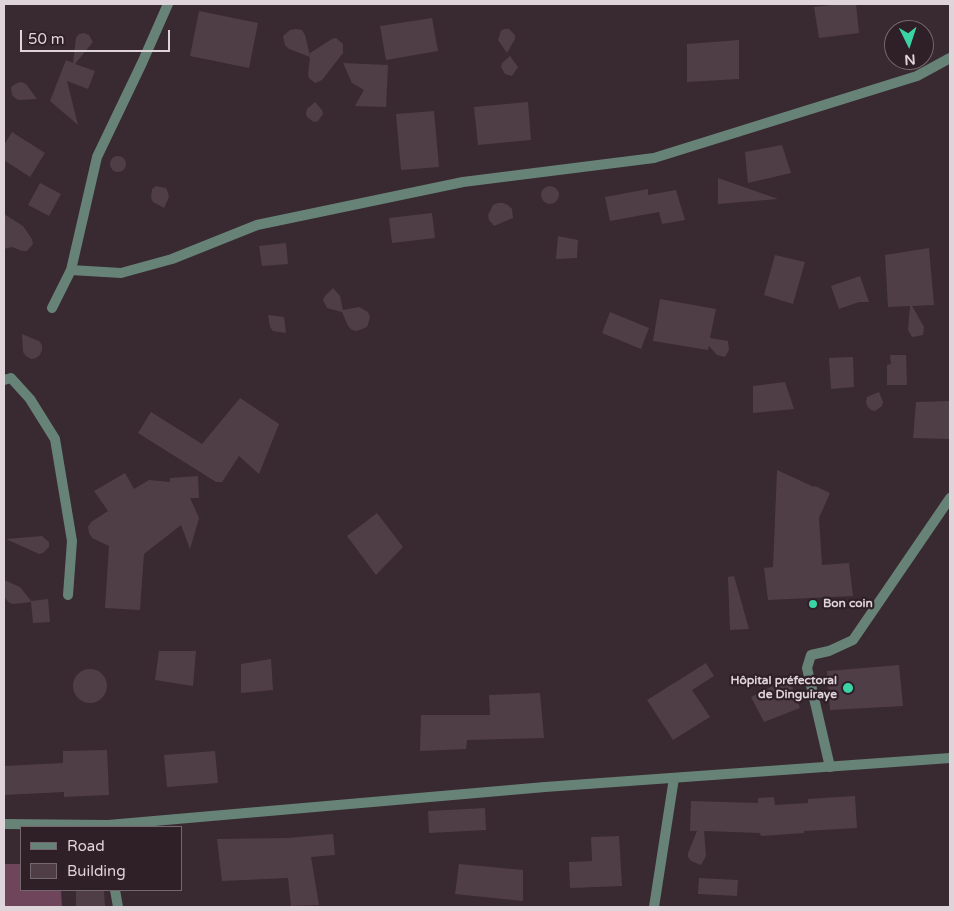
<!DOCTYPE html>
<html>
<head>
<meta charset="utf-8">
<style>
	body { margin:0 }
	#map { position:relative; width:954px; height:911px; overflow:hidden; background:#392931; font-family:"Varela Round",sans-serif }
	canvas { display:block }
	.frame { position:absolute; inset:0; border:5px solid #dfd4d9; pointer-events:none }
	.legend { position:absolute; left:20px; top:826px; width:162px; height:65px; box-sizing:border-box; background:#2f1f27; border:1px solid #75676e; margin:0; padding:6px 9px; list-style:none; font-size:15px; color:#dfd4d9 }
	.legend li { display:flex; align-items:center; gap:10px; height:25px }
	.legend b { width:25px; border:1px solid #75676e }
	.north { position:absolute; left:884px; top:20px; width:50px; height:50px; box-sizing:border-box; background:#2f1f27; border:1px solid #75676e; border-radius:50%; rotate:176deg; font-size:14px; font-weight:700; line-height:20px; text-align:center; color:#dfd4d9 }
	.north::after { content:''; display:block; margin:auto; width:18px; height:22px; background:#3bd4a4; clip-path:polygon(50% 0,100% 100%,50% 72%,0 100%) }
	.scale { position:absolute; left:20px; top:30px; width:150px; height:22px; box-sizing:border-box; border:2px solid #dfd4d9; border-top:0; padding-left:6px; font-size:15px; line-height:18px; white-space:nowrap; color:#dfd4d9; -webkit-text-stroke:4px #2f1f27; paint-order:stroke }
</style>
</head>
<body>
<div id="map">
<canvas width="954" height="911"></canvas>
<div class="frame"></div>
<ul class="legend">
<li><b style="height:6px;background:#678377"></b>Road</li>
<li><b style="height:14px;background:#503e47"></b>Building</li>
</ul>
<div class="north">N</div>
<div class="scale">50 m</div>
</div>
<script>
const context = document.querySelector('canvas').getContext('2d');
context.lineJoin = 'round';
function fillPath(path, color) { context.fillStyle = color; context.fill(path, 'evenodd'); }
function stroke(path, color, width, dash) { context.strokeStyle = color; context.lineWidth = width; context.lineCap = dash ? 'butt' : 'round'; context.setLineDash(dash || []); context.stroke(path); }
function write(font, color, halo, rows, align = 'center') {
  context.font = font + ' "Varela Round",sans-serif'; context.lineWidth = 4.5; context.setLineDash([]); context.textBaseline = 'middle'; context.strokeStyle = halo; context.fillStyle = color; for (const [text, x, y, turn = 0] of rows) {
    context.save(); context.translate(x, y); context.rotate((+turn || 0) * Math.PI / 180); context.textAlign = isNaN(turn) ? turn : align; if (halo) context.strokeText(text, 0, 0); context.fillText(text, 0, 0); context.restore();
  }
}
const green = new Path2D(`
	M4,864H21V890H61L62,907H4Z`);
const building = new Path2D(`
	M840,4H856L859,33L819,38L814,7Z
	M199,11L258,23L249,68L190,56Z
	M432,18L438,51L386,60L380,26Z
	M296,29L302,30L305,35L310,56V53L332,39L336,38L343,44V53L322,80L315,83L309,78L308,74L310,57L289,49L285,45L283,36L290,30Z
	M504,29H509L515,35V39L507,53L498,40L501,31Z
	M84,33L89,35L93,42L75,64L95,71L88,89L67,81L78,125L50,101L66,60L73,63L76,38L79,34Z
	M739,40V79L687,82V44Z
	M510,56L518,67L512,76L505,74L501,67L502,63Z
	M343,63L388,65L386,107L355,106L364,90L352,83Z
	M21,82L26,84L37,99L19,100L15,98L12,95L11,87L17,83Z
	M315,102L322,110L323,114L318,121L314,122L307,117L306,113L307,109Z
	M528,102L531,140L478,145L474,107Z
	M434,111L439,167L401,170L396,114Z
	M12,132L45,153L30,177L4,160V145Z
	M782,145L791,173L748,183L745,152Z
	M110 164a8 8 0 1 1 16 0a8 8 0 1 1-16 0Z
	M718,178L778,199L718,204Z
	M40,183L61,194L49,216L28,205Z
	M541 195a9 9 0 1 1 18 0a9 9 0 1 1-18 0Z
	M156,186L166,188L168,193L169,197L164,208L153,202L151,198L152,189Z
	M648,189V195L676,190L685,220L662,224L659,212L610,221L605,197Z
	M498,203H503L508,205L512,209L513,218L494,226L489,220L488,215L493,205Z
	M432,213L435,238L392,243L389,218Z
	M4,214L23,226L32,239L33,244L27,251H22L12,247L4,249Z
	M558,236L578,240L577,258L556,259Z
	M286,243L288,264L262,266L259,246Z
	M929,248L934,305L912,306L924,327L923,335L912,337L908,330L910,306L888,307L885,255Z
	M775,255L805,262L793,304L764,295Z
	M860,276L869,302H859L839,309L831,286Z
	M333,288L340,296L343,310L359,307L368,312L370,317L367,327L357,331L352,330L348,326L342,312L327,308L323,300L325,296Z
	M660,299L716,309L710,338L728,341L729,350L725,357L717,355L709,346L708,350L653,341Z
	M610,312L649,328L641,349L602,333Z
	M268,315L284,317L286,333L273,331L270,327Z
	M22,334L39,341L42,345V350L40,355L36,358L31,359L26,356L23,352Z
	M890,355H906L907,385H887V365L891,364Z
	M853,357L854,387L831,389L829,358Z
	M785,382L794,409L753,413V386Z
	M879,392L883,402L882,406L875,411L871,410L868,407L866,403L867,397Z
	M240,398L279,424L259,474L239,456L222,482H216L138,433L151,412L202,444Z
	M950,401V439L913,438L916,402Z
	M777,470L814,487L815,486L830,493L819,518L822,565L849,563L853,596L768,600L764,568L773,567Z
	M125,473L134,489L149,480L170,482V478L198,476L199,498H190L199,518L190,549L181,525L144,554L140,610L105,608L109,546L92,538L89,533L88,527L91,522L108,511L94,491Z
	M377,513L403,547L376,575L347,536Z
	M42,536L49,542V547L43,553L39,554L6,539Z
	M734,576L749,629L730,630L728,577Z
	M4,580L20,587L31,601L48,599L50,622L33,623L31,602L13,604L8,602L4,596Z
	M159,651H196L193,686L155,680Z
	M271,659L273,690L241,693V664Z
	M706,663L714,676L692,690L710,717L673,740L647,700Z
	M899,665L903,706L830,710L827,671Z
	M73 686a17 17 0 1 1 34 0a17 17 0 1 1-34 0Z
	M789,678L800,708L764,722L751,697Z
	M540,693L544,738L467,740L466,749L420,751L421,715H490L489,695Z
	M107,750L109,795L64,797V792L4,795V766L63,763V751Z
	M215,751L218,783L167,787L164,755Z
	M855,796L857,828L804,831V833L761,836L760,833L704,831L706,856L701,865L691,861L688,857V853L697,831H690L691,801L758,803V798L774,797L775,805L808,803V799Z
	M485,808L486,830L429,833L428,811Z
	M333,834L335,855L311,857L319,905L291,906L288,878L222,881L217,839L287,838Z
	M619,836L622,886L570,888L569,862L592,861L591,837Z
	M459,864L523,870V901L455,894Z
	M699,878L738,880L737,896L698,894Z
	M76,890H104L105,907H76Z`);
const minor = new Path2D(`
	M71,270L121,273L172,259L257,225L463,182L654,158L917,76L950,58
	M52,308L71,270L97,157L142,63L168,4
	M4,380L11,378L30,399L55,439L72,541L68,595
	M830,767L807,668L811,655L829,651L853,640L950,498
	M115,890L118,907
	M654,907L674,778`);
const tertiary = new Path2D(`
	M4,824L108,825L545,787L950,758`);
const markers = [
	[813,604,5,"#3bd4a4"],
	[848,688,6,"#3bd4a4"]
];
const poiNames = [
	["Bon coin",823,604],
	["Hôpital préfectoral",837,681,"right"],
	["de Dinguiraye",837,695,"right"]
];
fillPath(green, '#6e455b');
fillPath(building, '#503e47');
stroke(minor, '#678377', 10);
stroke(tertiary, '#678377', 10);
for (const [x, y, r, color] of markers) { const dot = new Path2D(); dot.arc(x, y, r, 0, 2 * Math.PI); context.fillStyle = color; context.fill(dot); stroke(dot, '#2f1f27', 2); }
write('bold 12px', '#dfd4d9', '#2f1f27', poiNames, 'left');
</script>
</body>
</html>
